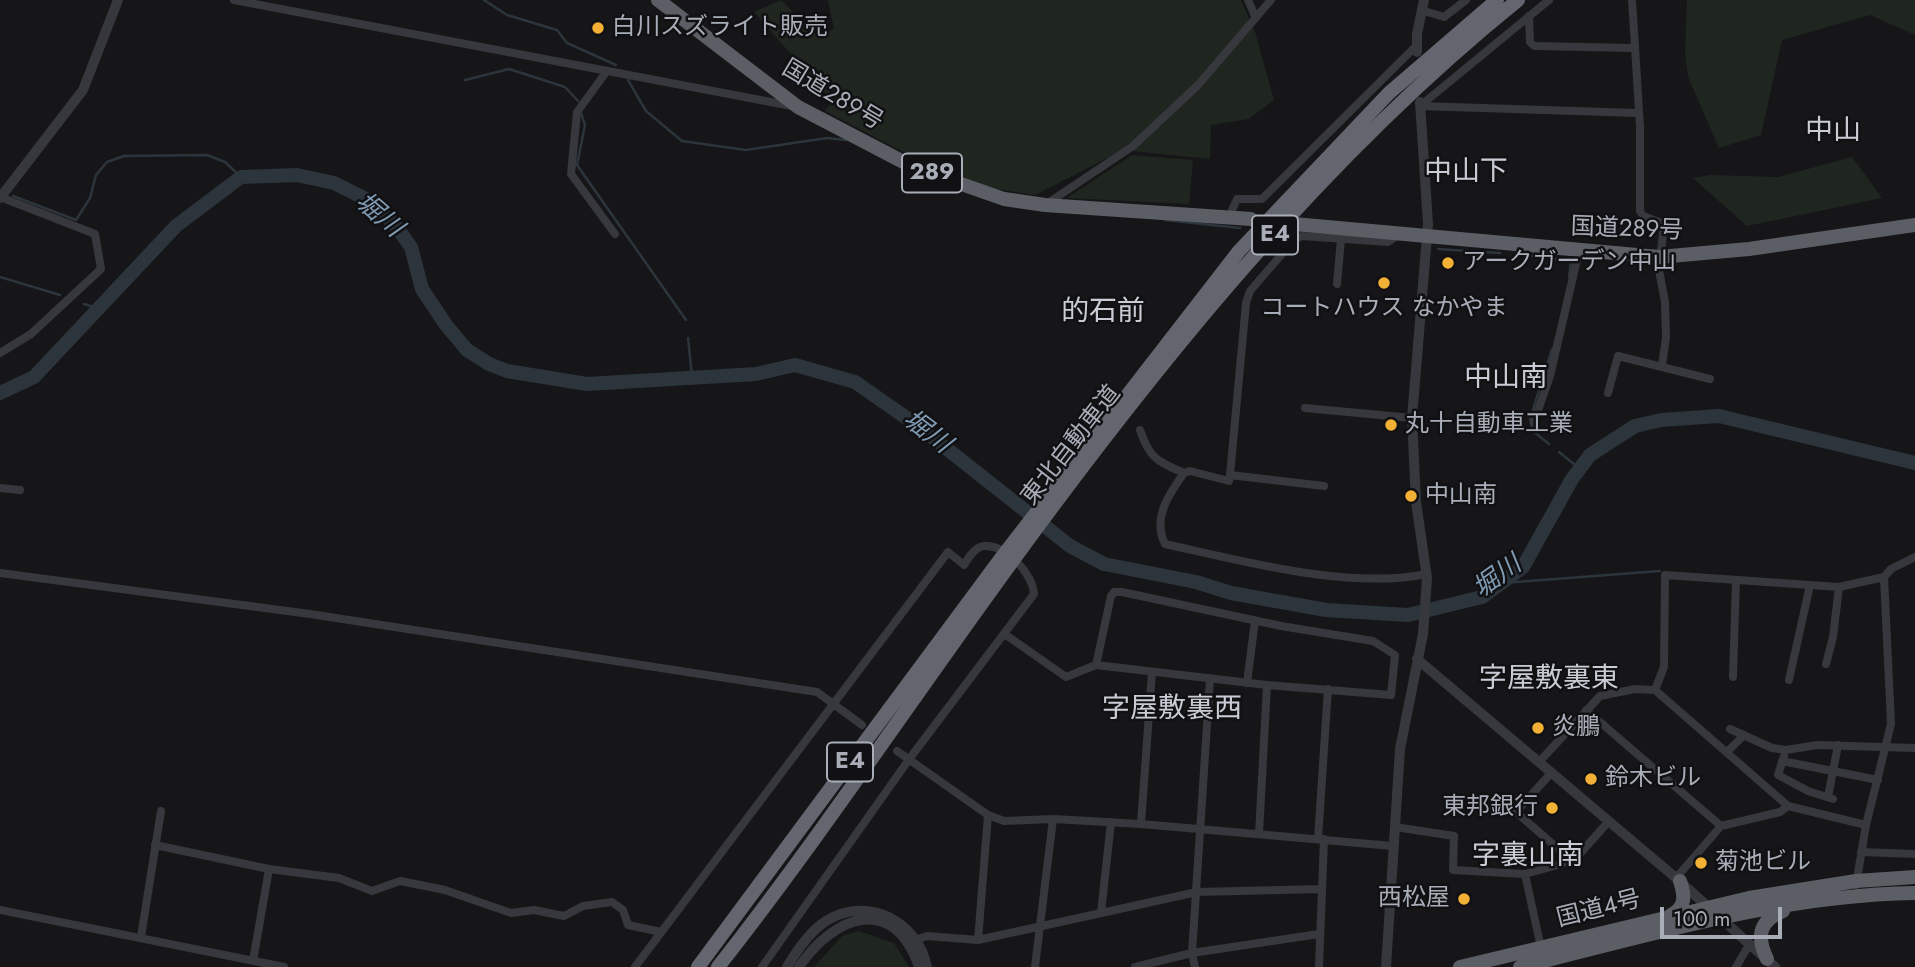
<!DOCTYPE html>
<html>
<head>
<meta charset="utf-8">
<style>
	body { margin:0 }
	#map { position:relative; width:1915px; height:967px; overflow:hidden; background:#161618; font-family:Jost,sans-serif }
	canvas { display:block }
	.scale { position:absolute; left:1660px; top:907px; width:122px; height:32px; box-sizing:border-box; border:4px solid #a8adb8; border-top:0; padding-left:9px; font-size:21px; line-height:24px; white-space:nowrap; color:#a8adb8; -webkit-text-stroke:5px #111113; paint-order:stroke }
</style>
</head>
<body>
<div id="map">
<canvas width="1915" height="967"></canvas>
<div class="scale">100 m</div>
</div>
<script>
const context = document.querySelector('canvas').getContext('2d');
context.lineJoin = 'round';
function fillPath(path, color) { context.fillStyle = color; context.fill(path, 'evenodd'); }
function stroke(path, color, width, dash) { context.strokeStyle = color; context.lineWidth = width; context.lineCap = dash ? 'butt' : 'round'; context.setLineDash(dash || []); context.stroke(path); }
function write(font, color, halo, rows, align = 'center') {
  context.font = font + ' Jost,"Noto Sans JP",sans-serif'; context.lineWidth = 5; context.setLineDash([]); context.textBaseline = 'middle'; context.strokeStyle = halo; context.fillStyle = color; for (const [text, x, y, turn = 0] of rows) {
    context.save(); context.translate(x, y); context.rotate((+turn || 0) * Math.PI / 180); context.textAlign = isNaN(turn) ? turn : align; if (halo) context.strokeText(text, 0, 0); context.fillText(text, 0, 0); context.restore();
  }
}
const green = new Path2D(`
	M781,0L818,36L834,29L828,0H1241L1255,32L1274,100L1249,119L1211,125L1210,159L1123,150L1035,195L996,189L928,165L825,111L832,101L754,12Z
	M1687,0H1915V35L1870,15L1782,40L1761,135L1719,148L1688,77L1685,54Z
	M1132,155L1193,160L1189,204L1067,198Z
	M1852,157L1882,198L1747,226L1693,178L1710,175L1778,177Z
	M859,931L894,943L909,967H814L842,936Z`);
const stream = new Path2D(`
	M484,0L507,15L557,30L567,43L616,65
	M465,80L509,69L565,87L578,101
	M628,80L646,111L682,141L746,150L827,138L846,140
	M581,113L585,125L577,165L686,320
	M13,196L76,220L90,198L96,175L107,162L124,156L207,155L225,162L241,177
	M1165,220L1240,228
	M1438,249L1500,253
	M1518,254L1571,261L1569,277
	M0,277L60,295
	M84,304L100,309
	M688,338L692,376
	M1549,444L1533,431L1530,419L1552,349
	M1559,452L1580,469
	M1503,583L1660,571`);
const river = new Path2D(`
	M0,393L34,377L176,226L241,177L297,175L334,183L368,200L395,225L411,247L422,289L446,325L467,350L489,364L507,371L587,384L756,374L795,365L855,382L918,426L1070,546L1104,564L1196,582L1231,593L1326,610L1408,615L1482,597L1523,567L1572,479L1590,455L1635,426L1661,420L1719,416L1915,463`);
const minor = new Path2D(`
	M234,0L792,106
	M1248,0L1255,16
	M1632,0L1640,127V211L1643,216L1664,224L1659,270L1665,302L1666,338L1662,365
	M1421,10L1444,17L1466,0
	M1529,16L1530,42L1534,46L1633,48
	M607,71L577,112L571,174L615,234
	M1420,106L1637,113
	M1420,106L1549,0
	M0,197L95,234L101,269L31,334L0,353
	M1045,205L1133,146L1198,85L1271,0
	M1229,217L1237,199H1262L1416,46
	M1337,284L1341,239
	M1608,393L1618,356L1710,379
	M1305,408L1412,418
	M1534,422L1550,376L1579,251
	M1140,430C1150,459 1157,461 1184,473L1190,471L1229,481L1230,475L1324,486
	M1184,473C1169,494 1152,518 1165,544C1243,561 1348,590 1427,574
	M1230,475L1246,303L1250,291L1295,239L1302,236L1388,242L1398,235
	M0,488L20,490
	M0,573L310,614L817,692L862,725
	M1006,635L1066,677L1096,665L1267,685L1391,695L1395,655L1373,641L1281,626L1122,592H1114L1111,596L1096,665
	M1826,664L1833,637L1839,587
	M1733,677L1736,580
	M1789,680L1810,585
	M1247,683L1255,620
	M1655,690L1664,667L1665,575L1839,587L1884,577L1891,569L1915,557
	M1586,710L1721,826L1780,812L1788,806
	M1730,729L1772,748L1786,750L1817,745L1915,748
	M897,751L988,815L1004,821L1053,819L1141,824L1393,846
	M1727,752L1744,735
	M1784,756L1778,775L1808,791L1833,799
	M1540,761L1600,696L1635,689L1655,690L1788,806L1866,825
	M1782,761L1878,780
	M1552,772L1516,812L1571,860
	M1828,797L1838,745
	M1141,824L1152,672
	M1395,827L1454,836L1453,870L1525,874L1554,866L1576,858L1609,821
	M1259,834L1267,685
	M1318,839L1328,689
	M155,845L269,869L339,878L372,891L400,881L445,890L511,913L534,910L564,916L583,906L612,902L623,910L628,925L661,932
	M1861,852L1915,854
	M1525,874L1541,948
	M1676,878L1721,826
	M1856,885L1866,825L1891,724L1884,577
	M0,910L284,967
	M1101,913L1111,822
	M141,937L161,811
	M918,939L927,936L978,940L1197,892L1320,889
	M978,940L988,815
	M253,961L269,869
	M635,967L948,552L964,565C969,557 975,547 984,546C1006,544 1033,574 1034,594L910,758L762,967
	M1035,967L1053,819
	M1135,967L1192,953L1319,934
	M1195,967L1192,953L1210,679
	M1319,967L1324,839
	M1736,967L1749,945`);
const tertiary = new Path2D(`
	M1417,52V34L1424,0
	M0,198L83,90L118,0
	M1417,659L1676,878L1775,967
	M787,967C797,950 809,932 826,921C867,895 918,921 927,967
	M799,967C834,915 894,893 919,967
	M1386,967L1400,749L1423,634L1427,578L1416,502L1412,418L1428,224L1420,102`);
const trunk = new Path2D(`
	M658,0L798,107L913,167L1004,199L1045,205L1251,219
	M1294,224L1659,257L1749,249L1915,225
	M1671,915C1686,907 1685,896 1680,881
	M1767,959C1756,936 1759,921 1783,911
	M1460,967L1749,898L1856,881L1915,877
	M1520,967C1650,935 1780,895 1915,893`);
const motorway = new Path2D(`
	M698,967L1002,557L1239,251L1389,93L1497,0
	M718,967C821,836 913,697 1011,563C1159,360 1322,158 1518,0`);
const markers = [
	[598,28,7,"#f2b134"],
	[1448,263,7,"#f2b134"],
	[1384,283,7,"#f2b134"],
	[1391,425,7,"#f2b134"],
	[1411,496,7,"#f2b134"],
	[1538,728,7,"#f2b134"],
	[1591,779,7,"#f2b134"],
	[1552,808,7,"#f2b134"],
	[1701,863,7,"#f2b134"],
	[1464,899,7,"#f2b134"]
];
const shields = [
	[932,173,60],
	[1275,235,46],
	[850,762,46]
];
const shieldNames = [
	["289",932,173],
	["E4",1275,235],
	["E4",850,762]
];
const poiNames = [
	["白川スズライト販売",612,28],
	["アークガーデン中山",1462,263],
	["コートハウス なかやま",1384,309,"center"],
	["丸十自動車工業",1405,425],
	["中山南",1425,496],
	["炎鵬",1552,728],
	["鈴木ビル",1605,779],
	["東邦銀行",1538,808,"right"],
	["菊池ビル",1715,863],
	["西松屋",1450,899,"right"]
];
const streetNames = [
	["国道289号",832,96,31],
	["国道289号",1627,230,2],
	["東北自動車道",1072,446,-52],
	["国道4号",1599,910,-14]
];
const waterNames = [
	["堀川",378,216,41],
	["堀川",926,433,37],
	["堀川",1498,578,-36]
];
const quarterNames = [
	["中山",1833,132],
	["中山下",1466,173],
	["的石前",1103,313],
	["中山南",1506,379],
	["字屋敷裏東",1549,680],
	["字屋敷裏西",1172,710],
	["字裏山南",1528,857]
];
fillPath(green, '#1e261f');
stroke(stream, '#2c353c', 2.5);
stroke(river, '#2c353c', 14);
stroke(minor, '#37383d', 8);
stroke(tertiary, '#37383d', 10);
stroke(trunk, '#5b5e65', 14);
stroke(motorway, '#63666e', 14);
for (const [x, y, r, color] of markers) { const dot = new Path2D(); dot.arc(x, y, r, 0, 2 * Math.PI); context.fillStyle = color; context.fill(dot); stroke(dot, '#111113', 2.5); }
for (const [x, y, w] of shields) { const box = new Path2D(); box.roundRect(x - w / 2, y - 19.5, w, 39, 5); context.fillStyle = '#111113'; context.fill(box); stroke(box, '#a8adb8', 2); }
write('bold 23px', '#a8adb8', null, shieldNames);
write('24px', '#a8adb8', '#111113', poiNames, 'left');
write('24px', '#a8adb8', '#111113', streetNames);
write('italic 26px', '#7f9bb3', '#111113', waterNames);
write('28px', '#c9ccd4', '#111113', quarterNames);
</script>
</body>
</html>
